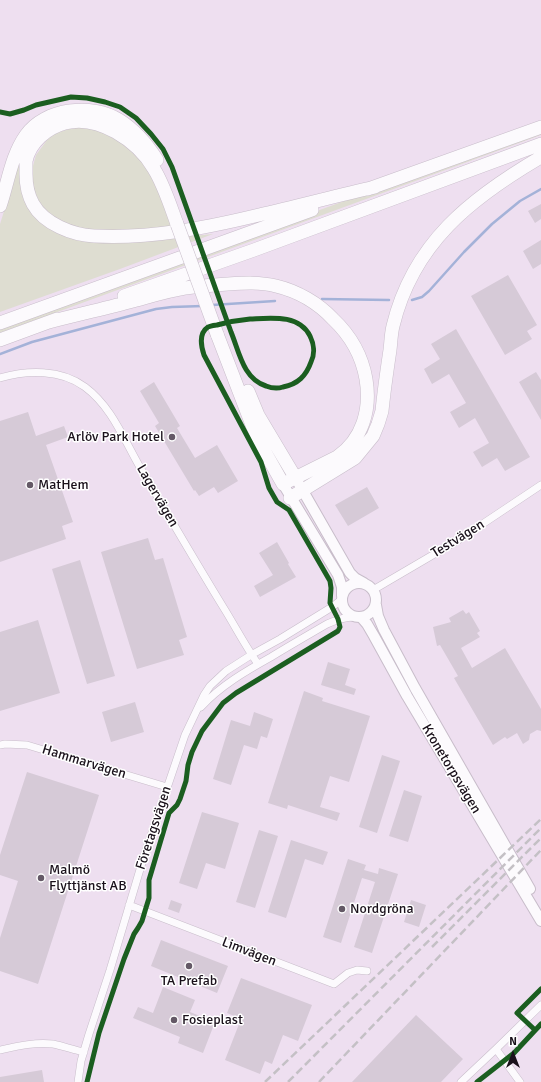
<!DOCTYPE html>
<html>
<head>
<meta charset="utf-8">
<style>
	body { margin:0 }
	#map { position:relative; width:541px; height:1082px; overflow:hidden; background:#eedff0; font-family:Signika,sans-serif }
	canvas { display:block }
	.north { position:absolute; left:493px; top:1034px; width:40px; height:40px; -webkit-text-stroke:3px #fff; paint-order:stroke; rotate:0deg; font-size:11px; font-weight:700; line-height:16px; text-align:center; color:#1a111b }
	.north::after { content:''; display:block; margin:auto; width:14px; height:18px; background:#1a111b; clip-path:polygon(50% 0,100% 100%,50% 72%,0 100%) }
</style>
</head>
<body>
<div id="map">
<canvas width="541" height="1082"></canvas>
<div class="north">N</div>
</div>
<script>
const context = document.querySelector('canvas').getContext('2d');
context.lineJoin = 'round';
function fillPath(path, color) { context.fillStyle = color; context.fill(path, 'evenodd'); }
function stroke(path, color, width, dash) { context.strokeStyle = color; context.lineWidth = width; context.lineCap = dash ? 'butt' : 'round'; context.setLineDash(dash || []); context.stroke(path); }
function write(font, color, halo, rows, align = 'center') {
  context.font = font + ' Signika,sans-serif'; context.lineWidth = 3; context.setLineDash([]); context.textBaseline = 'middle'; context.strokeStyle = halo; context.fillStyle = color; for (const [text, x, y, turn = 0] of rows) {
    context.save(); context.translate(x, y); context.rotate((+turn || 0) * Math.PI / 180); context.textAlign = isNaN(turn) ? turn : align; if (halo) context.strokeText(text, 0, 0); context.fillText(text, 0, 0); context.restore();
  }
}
const green = new Path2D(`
	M83,127L99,130L114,136L143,160L154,178L174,229L107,232L70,226L56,219L42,207L34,192L31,173L36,155L47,140L56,133L69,129Z
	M541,129V135L0,333V327Z
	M26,141C21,162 17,180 25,201C27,206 31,210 34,215L125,242L213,234L120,269L0,312V224Z`);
const stream = new Path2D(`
	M322,299L389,300
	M412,300L422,297L429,291L464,252L492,224L520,201L541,189
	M212,305L275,301
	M0,354L32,342L156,309L172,307L203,306`);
const building = new Path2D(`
	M541,204V219L535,223L528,211Z
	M541,240V264L533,269L523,251Z
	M508,275L537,325L527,331L532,339L505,355L471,296Z
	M456,329L530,457L505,471L497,458L482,467L473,452L489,443L475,418L459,428L450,412L466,403L449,374L432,384L424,369L440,359L431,344Z
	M536,372L541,380V420L519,382Z
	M154,382L180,426L177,428L195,458L217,445L238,481L218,493L214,487L199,496L195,490L194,491L155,426L159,423L140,391Z
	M28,412L36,436L64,426L68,437L46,445L73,522L62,526L66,539L0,562V421Z
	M367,487L379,508L348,526L335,505Z
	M148,538L155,560L163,558L187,637L179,640L184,655L137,669L101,552Z
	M277,542L289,563L288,564L296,577L260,597L254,586L273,575L259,553Z
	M80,560L115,676L87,684L52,569Z
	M463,610L466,614L469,612L480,631L477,633L480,637L461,648L472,668L505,648L541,709V731L537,730L530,734L529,740L523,744L517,733L507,739L505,737L493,745L454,678L458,676L440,645L437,646L433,627L451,622L449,618Z
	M38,620L60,693L0,711V632Z
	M328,662L350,669L345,685L356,689L354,695L321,685Z
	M304,691L323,698L322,701L370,716L349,782L330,776L320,807L340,813L337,821L288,805L287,809L268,803Z
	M135,702L144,732L111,742L102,712Z
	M254,712L273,719L267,738L261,736L257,749L244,745L231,785L213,779L231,720L250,726Z
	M382,755L400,761L377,833L359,827Z
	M27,772L99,795L38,984L0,971V938L18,881L0,875V855Z
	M404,790L422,796L408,842L389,836Z
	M202,812L239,823L225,869L206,863L197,889L179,883Z
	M259,830L278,836L255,908L236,902Z
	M291,840L328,852L323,865L305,859L286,918L268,912Z
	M348,859L366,865L364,870L378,874L379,868L398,874L372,953L354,947L375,882L369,880L362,878L341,943L323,937Z
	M171,900L182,904L179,913L168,909Z
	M411,900L426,905L419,927L404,922Z
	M161,940L228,966L217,993L151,966Z
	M241,978L312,1005L298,1041L283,1035L272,1064L265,1061L260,1074L225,1060L241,1019L227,1013Z
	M163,987L195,1000L190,1012L215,1022L203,1053L178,1043L180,1037L133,1018L138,1007L153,1013Z
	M416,1015L463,1059L441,1082H352Z
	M42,1070L44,1082H0V1077Z`);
const minor = new Path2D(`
	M0,378C27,370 61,369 85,387C112,407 124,440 141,469C169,516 196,563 225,610C236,628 246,647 258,664
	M373,590L460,539L541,485
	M201,707C220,686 246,671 271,657C289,646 308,635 327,624C336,620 344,617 354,617
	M0,745L5,744L27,745L167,787
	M129,905L334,984L348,973L357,970L367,971
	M496,1049L520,1082
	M0,1050C18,1046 35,1042 53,1044C63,1046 74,1050 84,1052
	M78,1082L81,1061L89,1034L110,970L144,856L185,735L204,695L210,686L226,671L251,655L280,639L332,607L341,600
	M461,1082L496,1049L541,1005`);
const secondary = new Path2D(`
	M295,477L350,573L355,578L364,583
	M283,484L338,575L342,587V596
	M342 600a17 17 0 1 1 34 0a17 17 0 1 1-34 0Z
	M376,605L378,616L384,630L415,688L530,889
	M361,617L367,624L374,636L407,696L541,921`);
const motorway = new Path2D(`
	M368,189L541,127
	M0,206C8,183 11,156 26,135C45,108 92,103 119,120C135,130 147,144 157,160
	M177,224C170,205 164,185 154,169C138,141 98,114 65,123C47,128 30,142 26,161C26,165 26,169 26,174C26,184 28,195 33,204C44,224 73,235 94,236C150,239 205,228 259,215C298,206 336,196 375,187
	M124,296L254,250L541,144
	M49,322C76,315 103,309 129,302C148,297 166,291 185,288C199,286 213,285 228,284C244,283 260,282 276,286C297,291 318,303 333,319C350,335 362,356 366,379C371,409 363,439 337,457L283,484L261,445L252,425L217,334
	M0,323L312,210
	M0,340L57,319
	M248,391L258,415L295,477
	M290,498L355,458L373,436L378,424L382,411C384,390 387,370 390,350C391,342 391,334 393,326C413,243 471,198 541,157`);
const rail = new Path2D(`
	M432,947L541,838
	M265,1082L541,819
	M288,1082L541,828
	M319,1082L541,850`);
const motorwayBridge = new Path2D(`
	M177,224L217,334`);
const cycleway = new Path2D(`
	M0,112L10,114L24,110L36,105L71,97L87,98L105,102L120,107L136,118L151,134L163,149L172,167L231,332C239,351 243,379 266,386C271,388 277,389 283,387C298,384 306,376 311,362C315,354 314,344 310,336C299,314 271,318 250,319C239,320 228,322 217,325C215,325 211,326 208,327C199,333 201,346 204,355L261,462L269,488L277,502L289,510L330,581L331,588L330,603L338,619L340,627L338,631L236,693L223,703L202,731L192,752L188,765L186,781L180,799L177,805L169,813L149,880V898L145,911L142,921L138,928L134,934L124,959L99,1033L87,1082
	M535,1030L517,1013L541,989
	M477,1082L514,1053L541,1024`);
const markers = [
	[172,437,4,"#645966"],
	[30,485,4,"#645966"],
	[41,878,4,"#645966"],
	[342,909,4,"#645966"],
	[189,966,4,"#645966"],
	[174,1020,4,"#645966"]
];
const poiNames = [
	["Arlöv Park Hotel",164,437,"right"],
	["MatHem",38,485],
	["Malmö",49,870],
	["Flyttjänst AB",49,886],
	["Nordgröna",350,909],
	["TA Prefab",189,981,"center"],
	["Fosieplast",182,1020]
];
const streetNames = [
	["Lagervägen",157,496,60],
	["Testvägen",458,539,-32],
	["Hammarvägen",84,762,17],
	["Kronetorpsvägen",451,769,59],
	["Företagsvägen",154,828,-72],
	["Limvägen",249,952,21]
];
fillPath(green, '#deddd1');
stroke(stream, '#a4b2d8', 2.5);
fillPath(building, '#d6cad7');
stroke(minor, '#c8bdca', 8);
stroke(secondary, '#c8bdca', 12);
stroke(motorway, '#c8bdca', 14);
stroke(minor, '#fcfafd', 7);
stroke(secondary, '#fcfafd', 10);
stroke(motorway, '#fcfafd', 13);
stroke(rail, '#c4c0c5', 2.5, [8, 4]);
stroke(motorwayBridge, '#c8bdca', 14, []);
stroke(motorwayBridge, '#fcfafd', 13);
stroke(cycleway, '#1b5e20', 5);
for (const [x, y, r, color] of markers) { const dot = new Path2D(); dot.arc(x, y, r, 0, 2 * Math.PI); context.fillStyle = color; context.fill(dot); stroke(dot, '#fff', 1.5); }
write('14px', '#1a111b', '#fff', poiNames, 'left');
write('14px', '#1a111b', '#fff', streetNames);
</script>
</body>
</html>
